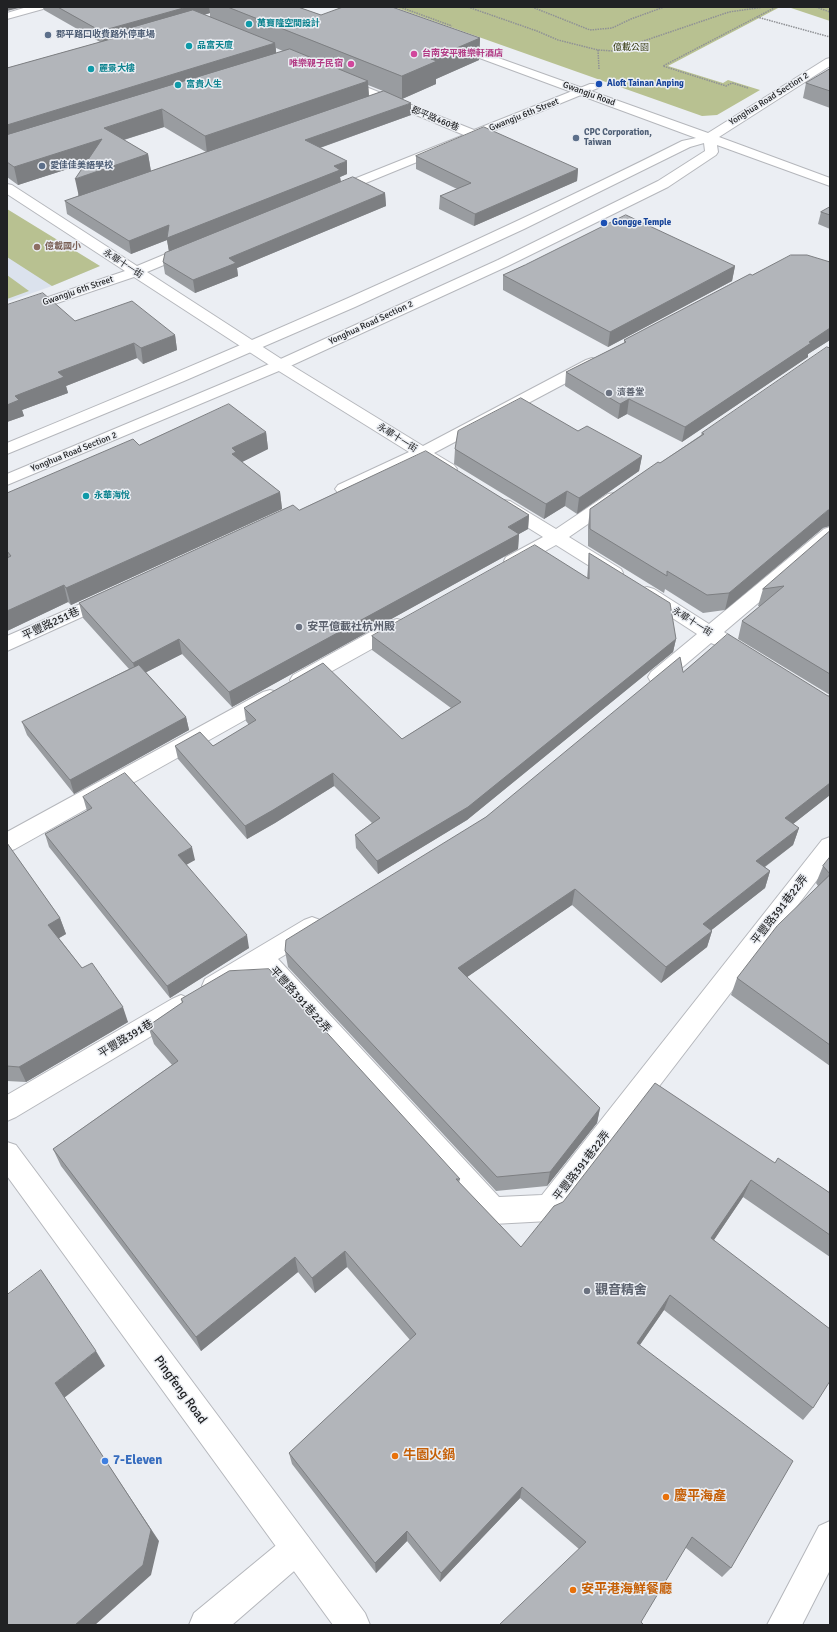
<!DOCTYPE html>
<html>
<head>
<meta charset="utf-8">
<style>
	body { margin:0 }
	#map { position:relative; width:837px; height:1632px; overflow:hidden; background:#ebeef3; font-family:Signika,sans-serif }
	canvas { display:block }
	.frame { position:absolute; inset:0; border:8px solid #212224; pointer-events:none }
</style>
</head>
<body>
<div id="map">
<canvas width="837" height="1632"></canvas>
<div class="frame"></div>
</div>
<script>
const context = document.querySelector('canvas').getContext('2d');
context.lineJoin = 'round';
function fillPath(path, color) { context.fillStyle = color; context.fill(path, 'evenodd'); }
function stroke(path, color, width, dash) { context.strokeStyle = color; context.lineWidth = width; context.lineCap = dash ? 'butt' : 'round'; context.setLineDash(dash || []); context.stroke(path); }
function write(font, color, halo, rows, align = 'center') {
  context.font = font + ' Signika,"Noto Sans TC",sans-serif'; context.lineWidth = 3; context.setLineDash([]); context.textBaseline = 'middle'; context.strokeStyle = halo; context.fillStyle = color; for (const [text, x, y, turn = 0] of rows) {
    context.save(); context.translate(x, y); context.rotate((+turn || 0) * Math.PI / 180); context.textAlign = isNaN(turn) ? turn : align; if (halo) context.strokeText(text, 0, 0); context.fillText(text, 0, 0); context.restore();
  }
}
const built = new Path2D(`
	M7,209L35,227L100,266L52,286L7,302Z`);
const green = new Path2D(`
	M394,7H780L668,66L723,83L728,80L760,90L717,115L702,116Z
	M788,7H830V21Z
	M7,209L100,266L52,286L7,257Z
	M7,275L29,291L7,299Z`);
const path = new Path2D(`
	M400,7L452,26
	M468,7L537,31L558,40L598,50L614,51L729,12L764,7
	M532,7L590,30L612,28L631,19L664,7
	M816,7L830,12
	M757,17L830,37
	M598,50L599,69
	M748,88L732,83L726,86L663,66L776,7`);
const minor = new Path2D(`
	M27,7H44L43,9L7,19V13Z
	M341,77L474,130L590,84H598L600,86L598,88L334,196L329,195L327,192L329,189L464,135L337,82L335,80L337,78Z
	M7,184L12,185L137,266L185,246L190,245L195,246L197,249L195,252L147,272L286,362L423,446L586,360L592,358L598,360L600,363L598,366L434,453L454,465L457,469L454,473C442,476 432,466 421,460L350,493L344,494L338,493L335,489L338,485L409,452L274,368L134,277L7,320V311L125,271L7,194Z
	M614,493L620,494L623,498L620,502L569,537L621,569L623,573L621,577L614,579L607,577L556,545L520,565L513,567L506,565L504,561L506,557L543,537L498,509L495,505L498,501L504,500L510,501L556,529L608,494Z
	M830,527V542L724,632L730,636L733,641L730,646L723,648L711,643L665,682L658,684L651,682L648,677L651,672L697,634L640,597L638,593L640,589L647,587L654,589L709,624L824,529Z
	M108,592L115,594L117,598L115,602L7,651V636Z
	M397,619L404,621L407,626L404,631L307,685L300,687L293,685L290,680L293,675L390,621Z
	M270,690L277,692L280,697L277,702L15,849L7,852V832L263,692Z
	M830,837V863L559,1217L549,1221L493,1224L483,1220L259,971L223,993L214,996L205,993L202,986L205,979L304,920L312,917L320,920L324,927L320,934L278,959L499,1197L542,1195L822,840Z
	M181,995L190,999L193,1006L190,1013L16,1117L7,1121V1095L172,999Z
	M297,1532L308,1537L313,1548L308,1559L232,1625H189L194,1613L286,1537Z`);
const tertiary = new Path2D(`
	M451,41L708,133L826,59L830,58V66L719,137L830,178V186L717,145L718,152L716,155L668,187L508,266L286,368L7,485V474L274,362L498,260L658,181L705,151L704,143L690,147L524,229L355,307L184,381L7,454V443C235,349 461,252 682,141L696,138L447,46L445,44Z
	M7,1142L16,1145L365,1613L370,1625H333L7,1176Z
	M830,1521V1570L802,1625H767L819,1526Z`);
const wall = new Path2D(`
	M43,7H298L321,15L480,38L479,60L436,79V84L402,99L411,115L320,148L347,174L340,177L341,182L385,193L386,206L237,268L238,276L195,293L165,274L163,262L169,251L167,240L131,254L67,214L65,201L78,196L86,163L18,185L7,177V68L100,42L44,10ZM210,13V17L204,15ZM276,48L283,51L276,53ZM368,85L383,91L369,96ZM164,127L206,152L151,171L148,154L124,140Z
	M830,69V108L803,98L806,83Z
	M416,156L578,169L577,181L474,226L439,209L440,196L457,189L416,169Z
	M830,207V229L818,224L821,212Z
	M830,262V340L808,354V357L682,442L627,414L618,419L565,386L566,372L624,343V340L752,275Z
	M525,265L735,266L732,281L608,347L503,290V275Z
	M7,305L75,321L175,335L177,350L143,364L137,358L66,386L68,393L22,410L24,416L7,422Z
	M830,348L823,528L725,610L703,613L665,589L664,593L588,546V526L590,509L660,463L701,435L702,433Z
	M578,431L642,456L639,471L577,514L565,506L544,519L454,464L455,449Z
	M266,432L268,449L242,462L280,492L282,509L71,605L68,602L7,631V493L139,445Z
	M299,510L529,515L528,529L519,534L518,549L232,707L182,654L146,672L186,717L189,730L74,794L27,735L22,722L129,669L83,618L79,603Z
	M830,531V695L738,639L742,621L761,606H758L763,589Z
	M589,553L676,639L673,652L467,820L378,874L356,848L355,835L372,823L334,786L275,823L247,839L178,759L175,746H213L249,725L246,721L244,708L402,739L451,708L372,650V636L587,578L588,567Z
	M683,672L830,696V795L793,824L799,828L793,845L765,867L770,871L765,888L711,930L712,931L707,947L661,983L572,905L467,977L600,1108L597,1123L547,1186L496,1191L288,967L285,951L486,817Z
	M83,797L195,860L186,864L249,948L170,998L49,847L45,834L87,811Z
	M7,843L60,918L66,934L59,938L82,968L128,1022L26,1082L7,1081Z
	M830,857V1066L731,995L737,978L818,886L816,883L823,866Z
	M181,999L460,1179L459,1183L521,1247L775,1163L830,1193V1257L743,1197L714,1240L813,1408L803,1420L664,1310L640,1345L731,1568L722,1577L686,1548L579,1549L520,1498L440,1582L407,1541L376,1573L292,1464L289,1453L410,1340L347,1267L315,1293L298,1272L201,1351L61,1166L53,1149L172,1065L154,1044L148,1026L182,1003Z`);
const shadedWall = new Path2D(`
	M7,7H23L7,11Z
	M187,7H209L210,13L119,39L118,37L113,33L114,40L103,43L101,31Z
	M480,38L479,60L436,79V84L402,99V76L431,59Z
	M275,43L277,60L7,143V125Z
	M368,81L369,98L207,153L205,136Z
	M411,103V115L305,153V140Z
	M162,109L164,127L107,145L104,128Z
	M102,139L105,157L18,185L14,167Z
	M148,154L151,172L79,197L75,179Z
	M347,161V174L340,177L341,183L169,252L167,240L131,254L129,241L169,225L334,166Z
	M578,169L577,181L474,226L475,214Z
	M385,193L386,206L237,268L238,276L195,293L193,280L229,258Z
	M735,266L732,281L608,347L610,332Z
	M830,328V340L808,354V357L682,442L685,427L809,342Z
	M175,335L177,350L143,364L141,348Z
	M134,343L137,358L66,386L68,393L22,410L24,416L7,422V405L15,396L58,372Z
	M629,399L627,414L618,419L620,404Z
	M266,432L268,449L238,464L232,454V448Z
	M642,456L639,471L577,514L579,498Z
	M567,491L565,506L544,519L546,504Z
	M280,492L282,509L71,605L66,588Z
	M828,510H830V526L823,528L725,610L729,593Z
	M529,515L528,529L519,534L518,549L232,707L229,692Z
	M64,585L68,602L7,631V611Z
	M179,639L182,654L137,677L133,663Z
	M676,639L673,652L467,820L378,874L377,861Z
	M186,717L189,730L74,794L70,780Z
	M333,773L334,786L275,823L247,839L245,826Z
	M830,783V795L779,835L785,818Z
	M799,828L793,845L751,877L756,861Z
	M192,847L195,860L181,868L178,855Z
	M770,871L765,888L699,940L703,924Z
	M575,889L572,905L457,984L458,968Z
	M60,918L66,934L54,941L48,925Z
	M712,931L707,947L661,983L666,967Z
	M247,935L249,948L170,998L167,986Z
	M123,1007L128,1022L26,1082L19,1067Z
	M600,1108L597,1123L547,1186L550,1172Z
	M751,1180L743,1197L705,1253L711,1238Z
	M345,1251L347,1267L315,1293L312,1278Z
	M295,1257L298,1272L201,1351L196,1337Z
	M670,1295L664,1310L632,1356L637,1343Z
	M96,1351L105,1366L64,1398L159,1541L151,1575L95,1625H75L55,1383Z
	M522,1487L520,1498L440,1582L441,1573Z
	M407,1531V1541L376,1573L375,1563Z`);
const building = new Path2D(`
	M58,7H187L101,31Z
	M228,7H298L321,15L343,7H392L480,38L431,59L437,61L402,76Z
	M193,10L275,43L7,125V68L118,37L113,33Z
	M290,49L368,81L205,136L162,109L104,128L148,154L75,179L102,139L14,167L7,162V135Z
	M830,69V91L806,83Z
	M384,91L411,103L305,140L347,161L334,166L340,170L167,238L169,225L129,241L65,201Z
	M484,127L578,169L475,214L440,196L471,183L416,156Z
	M353,177L385,193L229,258L236,263L193,280L163,262L165,253Z
	M830,207V215L821,212Z
	M626,215L735,266L610,332L503,275L525,265Z
	M791,255H807L830,262V328L809,342L811,343L685,427L629,399L620,404L566,372L626,342L624,340L750,274L752,275Z
	M43,293L75,321L132,301L175,335L141,348L134,343L58,372L64,377L15,396L19,400L7,405V305Z
	M827,347L830,348V510H828L729,593L707,595L667,571V576L590,529V509L658,462L660,463L704,434L702,433Z
	M521,398L578,431L587,426L642,456L579,498L567,491L546,504L455,449L458,431Z
	M229,404L266,432L232,448L236,452L232,454L280,492L66,588L64,585L7,611V558L11,556L7,551V493L133,439L139,445Z
	M426,451L529,515L508,527L519,534L229,692L179,639L133,663L79,603L293,505L299,510Z
	M830,531V674L742,621L784,586L763,589Z
	M535,545L589,579V553L670,603L676,639L468,807L377,861L355,835L380,818L333,773L273,810L245,826L175,746L200,732L213,746L256,720L244,708L323,663L402,739L461,702L372,636Z
	M728,634L828,696H830V783L785,818L799,828L756,861L770,871L703,924L712,931L666,967L575,889L458,968L600,1108L550,1172L497,1177L285,951L286,940L486,817L680,657L683,672Z
	M139,665L186,717L70,780L22,722Z
	M125,773L192,847L178,855L247,935L167,986L45,834L92,808L83,797Z
	M7,843L60,918L48,925L82,968L92,963L123,1007L19,1067L7,1066Z
	M830,857V874L823,866Z
	M830,875V1045L737,978L777,926Z
	M269,969L460,1179H456L521,1247L554,1206L563,1202L655,1083L775,1163L778,1158L830,1193V1235L751,1180L711,1238L830,1329V1381L813,1408L670,1295L637,1343L793,1461L731,1568L692,1537L641,1622L644,1625H499L586,1542L522,1487L441,1573L407,1531L375,1563L289,1453L416,1334L345,1251L312,1278L295,1257L196,1337L53,1149L178,1061L148,1026L183,1002L181,999L229,971Z
	M41,1270L96,1351L55,1383L151,1530L143,1565L75,1625H7V1295Z`);
const markers = [
	[249,24,4,"#0f9aa8"],
	[48,35,4,"#5c6f8a"],
	[189,46,4,"#0f9aa8"],
	[414,54,4,"#d1479c"],
	[351,64,4,"#d1479c"],
	[91,69,4,"#0f9aa8"],
	[599,84,4,"#1a4fb4"],
	[178,85,4,"#0f9aa8"],
	[576,138,4,"#5c6f8a"],
	[42,166,4,"#5c6f8a"],
	[604,223,4,"#1a4fb4"],
	[37,247,4,"#8d6e63"],
	[609,393,4,"#6b7280"],
	[86,496,4,"#0f9aa8"],
	[299,627,4,"#6b7280"],
	[587,1291,4,"#6b7280"],
	[395,1456,4,"#e8710a"],
	[105,1461,4,"#3f7fe0"],
	[666,1497,4,"#e8710a"],
	[573,1590,4,"#e8710a"]
];
const farCulturenames = [
	["萬寶隆空間設計",257,24],
	["品富天廈",197,46],
	["麗景大樓",99,69],
	["富貴人生",186,85],
	["永華海悅",94,496]
];
const farServicenames = [
	["郡平路口收費路外停車場",56,35],
	["CPC Corporation,",584,133],
	["Taiwan",584,143],
	["愛佳佳美語學校",50,166]
];
const farParknames = [
	["億載公園",631,48]
];
const farHotelnames = [
	["台南安平雅樂軒酒店",422,54],
	["唯樂親子民宿",343,64,"right"]
];
const farTransitnames = [
	["Aloft Tainan Anping",607,84],
	["Gongge Temple",612,223]
];
const farStreetnames = [
	["Gwangju Road",589,94,20],
	["Yonghua Road Section 2",769,99,-32],
	["Gwangju 6th Street",524,115,-22],
	["郡平路460巷",435,119,22],
	["永華十一街",123,264,33],
	["Gwangju 6th Street",78,291,-19],
	["Yonghua Road Section 2",371,323,-25],
	["永華十一街",397,438,32],
	["Yonghua Road Section 2",74,452,-22],
	["永華十一街",692,622,32]
];
const farEducationnames = [
	["億載國小",45,247]
];
const farWorshipnames = [
	["濟善堂",617,393]
];
const streetNames = [
	["平豐路251巷",51,624,-25],
	["平豐路391巷22弄",780,910,-52],
	["平豐路391巷22弄",300,1000,48],
	["平豐路391巷",126,1039,-31],
	["平豐路391巷22弄",582,1166,-52]
];
const worshipNames = [
	["安平億載社杭州殿",307,627]
];
const nearWorshipnames = [
	["觀音精舍",595,1291]
];
const nearStreetnames = [
	["Pingfeng Road",180,1390,54]
];
const nearFoodnames = [
	["牛園火鍋",403,1456],
	["慶平海產",674,1497],
	["安平港海鮮餐廳",581,1590]
];
const nearShopnames = [
	["7-Eleven",113,1461]
];
fillPath(built, '#dbe2ed');
fillPath(green, '#b8c191');
stroke(minor, '#b5b7bc', 2);
stroke(tertiary, '#b5b7bc', 2);
stroke(path, '#8f9195', 1.5, [1.5, 1]);
fillPath(minor, '#fff');
fillPath(tertiary, '#fff');
fillPath(wall, '#999ca0');
fillPath(shadedWall, '#7d7f82');
fillPath(building, '#b2b5ba');
stroke(building, '#7d7f82', 1);
for (const [x, y, r, color] of markers) { const dot = new Path2D(); dot.arc(x, y, r, 0, 2 * Math.PI); context.fillStyle = color; context.fill(dot); stroke(dot, '#ebeef3', 1.5); }
write('bold 9px', '#0d838f', '#ebeef3', farCulturenames, 'left');
write('bold 9px', '#4e5e75', '#ebeef3', farServicenames, 'left');
write('9px', '#303509', '#ebeef3', farParknames);
write('bold 9px', '#b23c85', '#ebeef3', farHotelnames, 'left');
write('bold 9px', '#164399', '#ebeef3', farTransitnames, 'left');
write('9px', '#212224', '#ebeef3', farStreetnames);
write('bold 9px', '#785e54', '#ebeef3', farEducationnames, 'left');
write('bold 9px', '#5b616d', '#ebeef3', farWorshipnames, 'left');
write('11px', '#212224', '#ebeef3', streetNames);
write('bold 11px', '#5b616d', '#ebeef3', worshipNames, 'left');
write('bold 13px', '#5b616d', '#ebeef3', nearWorshipnames, 'left');
write('13px', '#212224', '#ebeef3', nearStreetnames);
write('bold 13px', '#c56008', '#ebeef3', nearFoodnames, 'left');
write('bold 13px', '#366cbe', '#ebeef3', nearShopnames, 'left');
</script>
</body>
</html>
